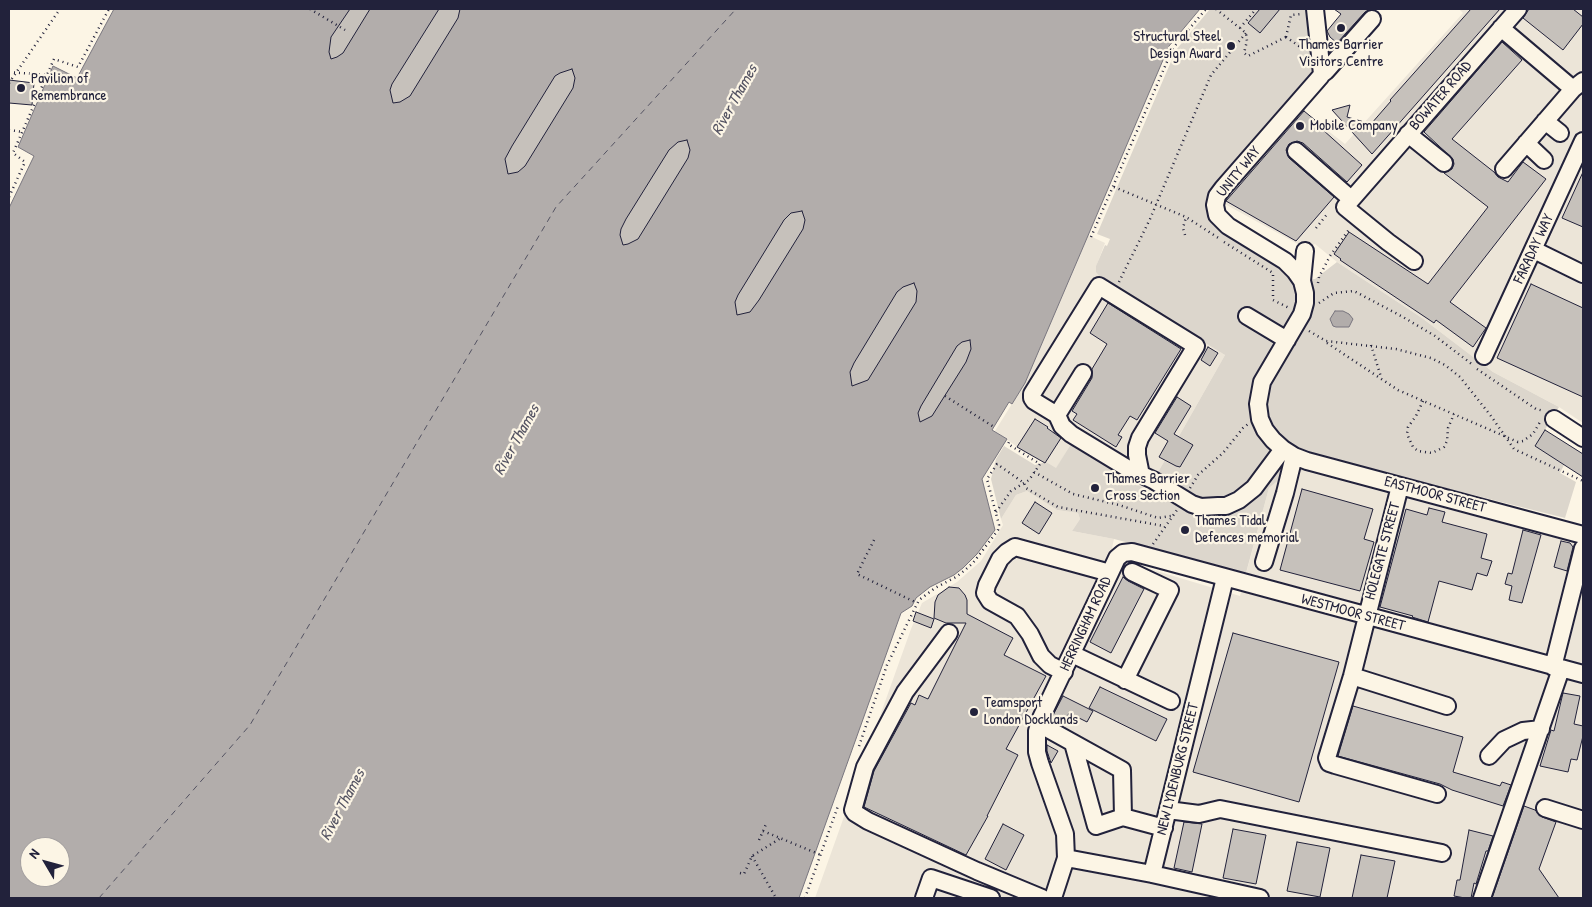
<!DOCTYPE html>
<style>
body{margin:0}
#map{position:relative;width:1592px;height:907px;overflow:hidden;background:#fcf5e5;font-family:"Patrick Hand",sans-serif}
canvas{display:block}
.frame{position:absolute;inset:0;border:10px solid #22223b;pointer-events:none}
.north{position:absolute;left:20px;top:837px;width:50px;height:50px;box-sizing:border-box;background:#fcf5e5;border:1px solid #a5a1a1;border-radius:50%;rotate:307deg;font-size:14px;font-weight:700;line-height:20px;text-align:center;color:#22223b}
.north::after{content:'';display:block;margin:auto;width:18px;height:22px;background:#22223b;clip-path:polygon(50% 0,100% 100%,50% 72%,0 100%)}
</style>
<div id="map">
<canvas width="1592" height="907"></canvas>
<div class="frame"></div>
<div class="north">N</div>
</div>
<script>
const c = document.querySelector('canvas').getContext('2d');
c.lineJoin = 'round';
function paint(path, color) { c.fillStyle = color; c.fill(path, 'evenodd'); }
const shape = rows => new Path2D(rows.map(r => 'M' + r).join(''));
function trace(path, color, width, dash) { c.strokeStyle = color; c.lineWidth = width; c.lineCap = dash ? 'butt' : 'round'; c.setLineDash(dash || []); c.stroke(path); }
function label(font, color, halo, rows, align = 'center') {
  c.font = font + ' "Patrick Hand",sans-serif'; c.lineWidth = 4.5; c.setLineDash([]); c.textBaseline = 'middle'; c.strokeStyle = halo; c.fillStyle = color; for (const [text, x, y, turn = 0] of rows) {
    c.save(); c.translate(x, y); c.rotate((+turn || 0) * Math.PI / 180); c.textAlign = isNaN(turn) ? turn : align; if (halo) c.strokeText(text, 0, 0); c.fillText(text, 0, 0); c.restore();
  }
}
paint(shape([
 [1459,9,1583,9,1583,423,1559,407,1493,372,1422,318,1337,262,1315,244,1305,248,1223,203,1239,177,1278,132,1296,147,1318,123,1345,144,1463,13],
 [1088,235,1105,243,1096,267,1225,355,1179,436,1191,446,1178,466,1165,460,1150,486,1152,488,1152,492,1147,496,1141,492,1142,488,1071,444,1056,469,1031,455,1030,456,995,431,1025,383],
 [1304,471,1583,545,1583,898,815,898,911,629,922,603,957,582,981,561,1003,525,1001,519,1016,495,1027,491,1057,510,1078,513,1080,519,1072,531,1114,539,1110,557,1240,596,1269,488,1285,475]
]), '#ece5d8');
paint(shape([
 [1210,9,1309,9,1316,72,1208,207,1221,231,1284,267,1294,281,1315,279,1337,262,1422,318,1493,372,1559,407,1535,446,1564,465,1560,473,1576,482,1565,518,1310,454,1304,471,1285,475,1269,488,1246,573,1114,539,1072,531,1080,519,1078,513,1057,510,1027,491,1016,495,1001,519,991,479,996,459,1004,446,1035,465,1046,462,1056,468,1071,444,1143,488,1141,492,1147,496,1152,492,1152,489,1150,486,1165,460,1179,466,1191,446,1179,436,1225,355,1102,279,1096,272,1096,266,1105,245,1107,246,1110,239,1097,234,1176,50]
]), '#dcd6cc');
const water = shape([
 [114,9,1200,9,1169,46,1025,383,1012,404,1009,402,992,430,1007,439,982,479,995,530,977,554,963,568,954,575,930,587,916,598,912,606,901,613,799,898,9,898,9,208,34,156,18,147,53,66,77,78,114,9],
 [30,847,60,847,60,877,30,877,30,847],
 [1335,311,1343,311,1349,314,1353,319,1349,327,1336,327,1333,326,1330,319,1335,311]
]);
paint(water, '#b2adab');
trace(water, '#78757e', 1);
trace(shape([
 [99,898,250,725,556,207,736,9]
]), '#545362', 1, [6, 5]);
const building = shape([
 [350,9,370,9,343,53,337,57,331,59,329,52,331,37,350,9],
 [439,9,460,9,458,18,410,96,400,102,393,103,390,90,392,84,439,9],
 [1260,9,1280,9,1260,33,1248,23,1260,9],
 [1334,9,1370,9,1365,12,1337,43,1330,37,1327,31,1341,14,1334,9],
 [1471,9,1500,9,1372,154,1332,110,1350,105,1347,117,1371,124,1391,101,1390,100,1471,9],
 [1529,9,1573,9,1583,17,1583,24,1563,50,1523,18,1529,9],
 [1502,42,1522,60,1452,139,1494,172,1498,177,1508,182,1523,162,1546,179,1450,302,1486,328,1473,347,1436,320,1434,323,1340,260,1341,259,1334,254,1349,232,1428,284,1488,207,1444,173,1452,169,1454,164,1453,159,1424,132,1502,42],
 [572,69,575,78,573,88,525,166,518,172,508,174,505,159,512,146,555,76,560,73,572,69],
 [9,80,34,83,32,105,9,103,9,80],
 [1304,111,1315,120,1313,121,1362,165,1347,182,1303,143,1297,141,1289,144,1286,150,1289,158,1334,197,1296,241,1226,201,1304,111],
 [687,140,690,150,688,158,638,239,628,244,623,245,620,235,621,229,626,219,669,150,678,142,687,140],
 [1583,172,1583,227,1562,218,1583,172],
 [802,211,805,220,803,229,759,300,750,312,737,315,735,302,738,295,784,220,791,213,802,211],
 [914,283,917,291,916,302,868,380,852,386,850,372,854,363,897,292,903,287,914,283],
 [1531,284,1583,308,1583,397,1497,358,1531,284],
 [1108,303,1181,349,1137,420,1130,416,1118,435,1122,437,1116,447,1073,420,1077,414,1072,411,1092,378,1092,369,1107,344,1090,333,1108,303],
 [970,340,971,349,966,362,932,416,920,422,918,413,921,406,957,346,962,342,970,340],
 [1208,347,1218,353,1210,366,1201,360,1208,347],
 [1177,397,1191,406,1174,434,1193,445,1180,467,1176,466,1159,457,1168,441,1155,433,1177,397],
 [1035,419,1048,427,1047,428,1061,438,1045,463,1017,447,1035,419],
 [1545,430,1583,454,1583,477,1535,446,1545,430],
 [1302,489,1373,509,1364,539,1374,542,1360,591,1280,570,1302,489],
 [1035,502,1052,513,1039,534,1022,523,1035,502],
 [1429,508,1445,512,1442,522,1487,534,1481,558,1492,561,1487,576,1477,573,1472,590,1439,581,1428,622,1412,617,1413,616,1380,607,1406,509,1427,515,1429,508],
 [1523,530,1541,535,1522,603,1509,600,1512,586,1505,584,1508,573,1512,574,1523,530],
 [1561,541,1570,543,1573,547,1567,571,1554,567,1561,541],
 [1123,577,1128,581,1144,589,1111,653,1090,642,1123,577],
 [949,587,959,588,965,595,967,600,967,614,1013,638,1004,655,1046,676,1006,749,1018,755,987,816,988,816,966,855,864,807,874,771,911,703,915,705,919,695,928,699,966,623,946,623,934,618,935,602,938,595,949,587],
 [916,612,934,619,931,628,913,621,916,612],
 [1233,633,1339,662,1299,802,1193,772,1233,633],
 [1100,687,1167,719,1156,741,1089,708,1100,687],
 [1563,693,1580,696,1574,724,1583,726,1583,736,1577,760,1571,759,1568,772,1540,766,1551,730,1554,731,1563,693],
 [1063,696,1093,711,1087,722,1069,713,1063,726,1051,719,1063,696],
 [1353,706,1463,737,1453,772,1500,786,1502,782,1511,785,1503,806,1452,790,1440,784,1338,756,1353,706],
 [1047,745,1058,751,1051,763,1047,751,1047,745],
 [1524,806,1535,810,1542,817,1556,822,1539,869,1559,898,1492,898,1524,806],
 [1184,822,1202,824,1192,872,1174,868,1184,822],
 [1003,824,1024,835,1006,870,985,859,1003,824],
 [1233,829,1266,835,1256,884,1223,878,1233,829],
 [1469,830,1493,836,1488,851,1486,851,1476,884,1474,883,1471,898,1465,898,1454,896,1457,880,1460,880,1469,830],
 [1297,842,1330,848,1320,897,1287,891,1297,842],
 [1361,855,1395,861,1387,898,1352,898,1361,855]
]);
paint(building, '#c6c1bb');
trace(building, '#22223b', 1);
const minor = shape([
 [1315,9,1322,74,1320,77,1223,188,1217,196,1215,205,1217,215,1228,226,1285,261,1295,271,1302,281,1305,293,1305,303,1302,314,1262,382,1258,404,1260,419,1265,430,1273,440,1283,449,1294,456,1307,461,1583,535],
 [1501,28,1573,89],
 [1322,74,1326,71,1372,19],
 [1545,121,1560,133],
 [1408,134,1444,163],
 [1526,143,1544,160],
 [1296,151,1351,199],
 [1504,169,1573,89,1583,81],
 [1534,250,1583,274],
 [1414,261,1388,242,1345,207,1518,9],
 [1302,281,1305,251],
 [1247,316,1287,340],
 [1484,356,1583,141],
 [1083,373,1057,415,1062,426,1071,434,1127,468,1153,480,1192,504,1201,507,1218,506,1226,506,1239,500,1254,488,1283,449],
 [1057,415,1034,401,1032,398,1032,394,1099,286,1196,346,1140,438,1137,447,1137,455,1141,475],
 [1554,419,1583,438],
 [1400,486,1352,676,1327,758,1329,763,1335,765,1437,794],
 [1264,562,1285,493,1294,456],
 [949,633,905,692,865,767,853,810,855,813,868,821,977,871,1042,898],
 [1072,654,1171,701],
 [1553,667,1583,548],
 [1064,672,1050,665,1041,656,1030,634,1017,616,990,601,985,593,987,585,1000,559,1007,552,1015,547,1110,573],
 [1352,676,1447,706],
 [1125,680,1170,590,1132,572],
 [1039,724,1122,770,1123,817,1164,828],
 [1073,743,1096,826,1123,817],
 [1489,756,1504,740,1523,731,1541,729],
 [1545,808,1583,820],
 [1168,810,1199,814,1220,809,1442,853],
 [1066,858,1152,874,1260,898],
 [1152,874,1225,578],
 [924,898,931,878,991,898],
 [1053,898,1066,858,1065,834,1040,763,1037,752,1037,731,1041,718,1110,573,1117,558,1123,553,1132,552,1583,674],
 [1482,898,1561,669]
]);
trace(minor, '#22223b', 20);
trace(shape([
 [310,9,345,30],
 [1216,9,1246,33,1247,41,1244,53,1248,56,1286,37],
 [1240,28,1256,9],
 [1286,37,1291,15,1301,14],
 [1286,37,1299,46,1306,45],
 [9,72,46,75],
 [9,83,60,9],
 [9,130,23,132],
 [1114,187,1186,217,1220,239],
 [9,197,25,162,13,153,54,59,78,67,109,9],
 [1316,228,1328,213],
 [1185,235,1183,228,1186,217],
 [1091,237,1173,48,1206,9],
 [1224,242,1273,273,1273,300,1289,308],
 [1119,282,1150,219,1211,75,1246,33],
 [1318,283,1319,277,1330,256,1350,228],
 [1319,303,1334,293,1354,291,1403,317,1435,336,1473,365],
 [1309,331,1326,341,1396,349,1431,358,1445,365,1460,377,1491,416,1514,449,1583,481],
 [1327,343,1398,390,1518,442,1523,441,1533,434,1540,422],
 [1371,345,1381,377],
 [1477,369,1536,409,1544,411],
 [945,396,994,427],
 [1423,401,1416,416,1408,427,1407,434,1413,447,1418,451,1432,453,1444,447,1447,441,1448,428,1454,414],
 [1034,472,1073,494,1119,505,1158,518,1171,516],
 [1190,488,1198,475,1223,453,1243,428,1248,424],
 [996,512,1011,491,1029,480,1040,464,1008,444,1010,440],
 [874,540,857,574,917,603],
 [1153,544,1177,510],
 [859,746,887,665,919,600,935,588,956,577,965,570,973,563,998,530,999,525,987,479,997,464,1024,483,1026,488,1058,507,1164,526],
 [763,831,821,855],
 [759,840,767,822],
 [752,856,776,898],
 [740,873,744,874,752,856,781,838],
 [805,898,838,806]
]), '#22223b', 2.5, [1, 4]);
trace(minor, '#fcf5e5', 16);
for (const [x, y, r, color] of [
 [1341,28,5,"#22223b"],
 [1231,46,5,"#22223b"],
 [21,88,5,"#22223b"],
 [1300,126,5,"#22223b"],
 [1095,488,5,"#22223b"],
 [1185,530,5,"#22223b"],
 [974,712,5,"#22223b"]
]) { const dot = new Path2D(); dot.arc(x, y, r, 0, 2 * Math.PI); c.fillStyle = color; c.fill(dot); trace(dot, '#fcf5e5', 2); }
label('15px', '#22223b', '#fcf5e5', [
 ["Structural Steel",1221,37,"right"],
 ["Design Award",1221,54,"right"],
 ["Thames Barrier",1341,45,"center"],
 ["Visitors Centre",1341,62,"center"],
 ["Pavilion of",31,79],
 ["Remembrance",31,96],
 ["Mobile Company",1310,126],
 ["Thames Barrier",1105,479],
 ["Cross Section",1105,496],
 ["Thames Tidal",1195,521],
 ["Defences memorial",1195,538],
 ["Teamsport",984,703],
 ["London Docklands",984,720]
], 'left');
label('15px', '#22223b', '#fcf5e5', [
 ["BOWATER ROAD",1441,96,-49],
 ["UNITY WAY",1239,172,-51],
 ["FARADAY WAY",1534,249,-65],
 ["EASTMOOR STREET",1435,495,15],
 ["HOLEGATE STREET",1383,551,-75],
 ["WESTMOOR STREET",1353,613,15],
 ["HERRINGHAM ROAD",1086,624,-65],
 ["NEW LYDENBURG STREET",1178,769,-76]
]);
label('italic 16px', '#545362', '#fcf5e5', [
 ["River Thames",735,100,-61],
 ["River Thames",517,440,-61],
 ["River Thames",343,805,-62]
]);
</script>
